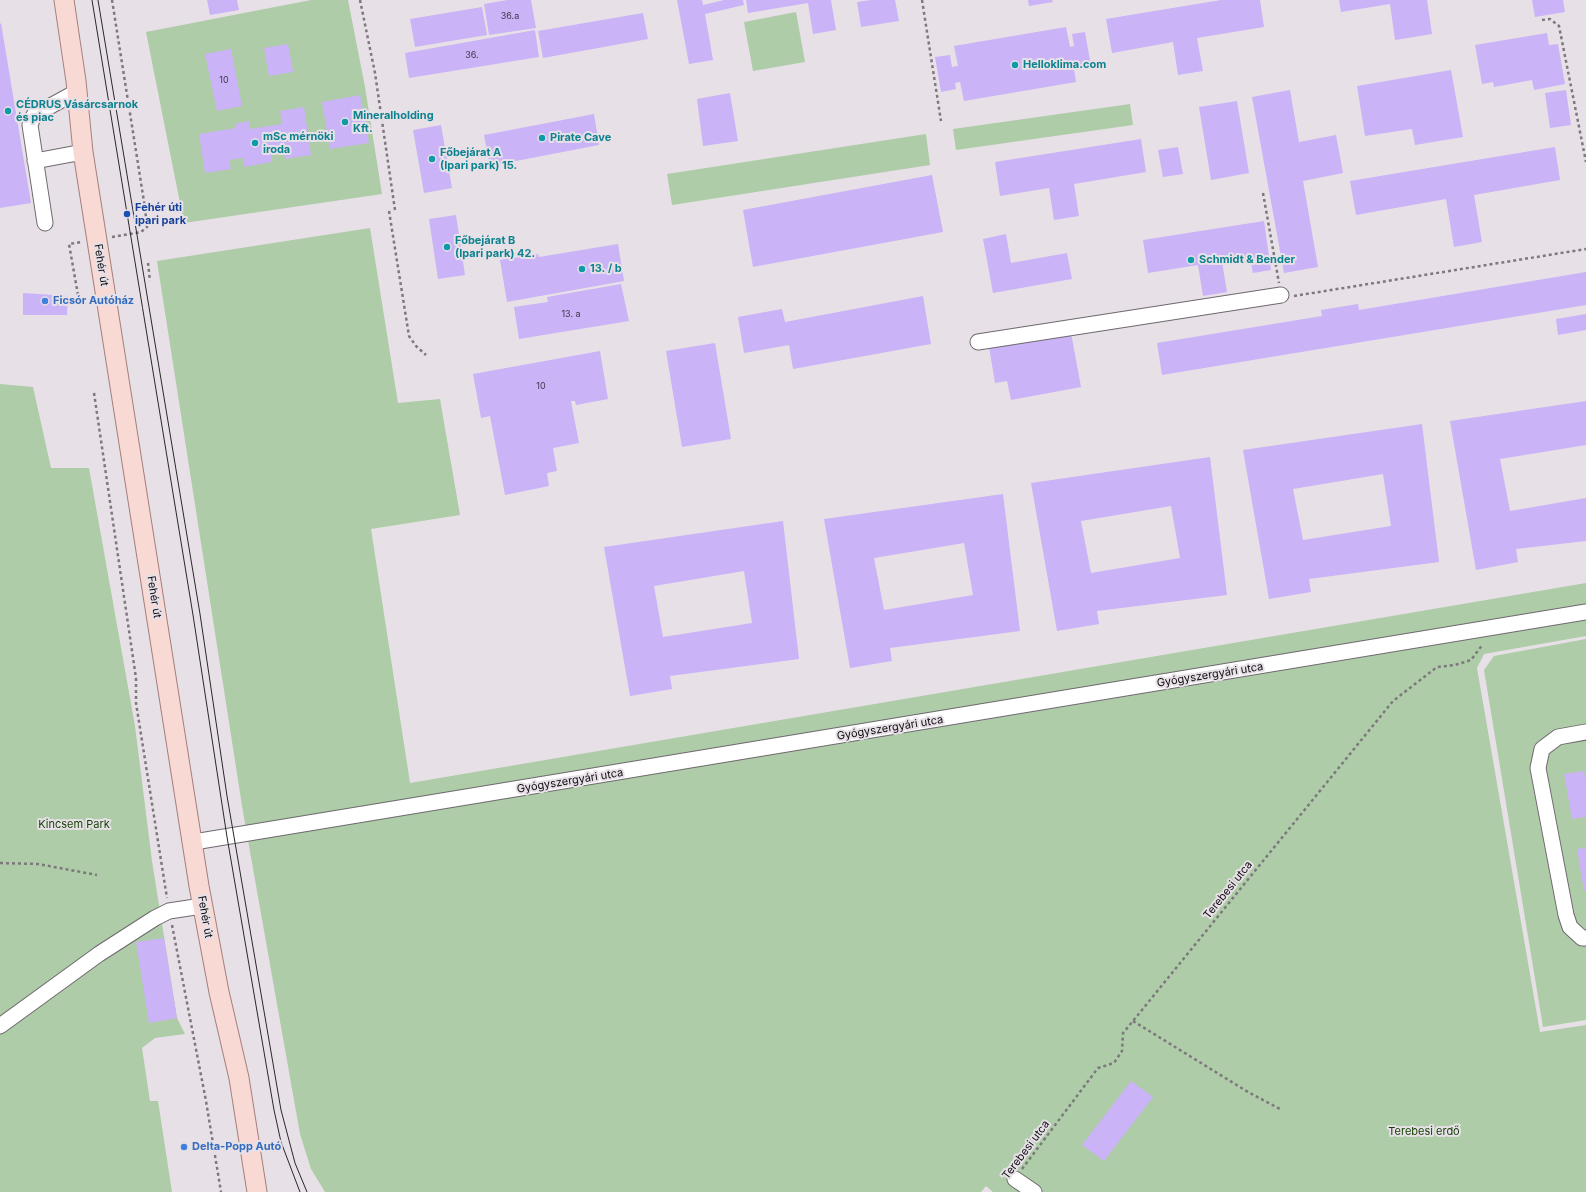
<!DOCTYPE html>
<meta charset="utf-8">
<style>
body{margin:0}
canvas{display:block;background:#e7e0e7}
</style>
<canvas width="1586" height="1192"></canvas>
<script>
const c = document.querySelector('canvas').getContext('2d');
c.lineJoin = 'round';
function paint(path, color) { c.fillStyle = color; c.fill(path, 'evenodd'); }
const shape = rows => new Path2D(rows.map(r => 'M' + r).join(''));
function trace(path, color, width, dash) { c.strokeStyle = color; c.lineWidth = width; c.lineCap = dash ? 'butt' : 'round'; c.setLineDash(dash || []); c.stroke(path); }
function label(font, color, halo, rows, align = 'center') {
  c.font = font + ' Inter,sans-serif'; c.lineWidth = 4; c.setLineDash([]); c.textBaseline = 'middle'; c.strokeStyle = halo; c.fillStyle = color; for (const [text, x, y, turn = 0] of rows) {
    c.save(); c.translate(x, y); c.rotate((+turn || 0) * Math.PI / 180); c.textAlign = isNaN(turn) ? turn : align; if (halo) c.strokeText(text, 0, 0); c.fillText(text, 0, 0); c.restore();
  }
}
paint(shape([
 [311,0,348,0,365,87,382,194,184,223,146,32],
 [796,12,805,62,753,71,744,22],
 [1130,104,1133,125,956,150,953,129],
 [926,134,930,165,672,205,667,174],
 [370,228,398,403,440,399,460,515,371,529,410,783,1586,583,1586,636,1484,654,1477,668,1540,1032,1586,1025,1586,1192,993,1192,986,1186,981,1192,325,1192,311,1169,300,1134,243,812,157,261],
 [0,384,33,387,51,468,89,468,135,726,152,861,177,1018,185,1034,155,1038,142,1048,150,1101,158,1101,172,1192,0,1192],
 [1586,639,1586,1020,1543,1027,1484,670,1494,656]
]), '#aecca7');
paint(shape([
 [207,0,237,0,239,10,210,15],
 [507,0,531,0,536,28,489,35,484,4],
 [677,0,702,0,703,5,724,0,743,0,744,5,705,14,713,60,689,64],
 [746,0,831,0,836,30,813,34,808,3,748,13],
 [871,0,895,0,899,21,861,27,857,2],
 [1028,0,1052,0,1053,2,1029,6],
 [1221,0,1260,0,1264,27,1197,38,1203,71,1178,75,1173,42,1112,53,1106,19],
 [1339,0,1427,0,1432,34,1395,40,1390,4,1341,12],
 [1532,0,1563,0,1565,12,1535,17],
 [482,7,487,35,415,47,410,19],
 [643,13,648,39,543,58,538,31],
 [1,23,31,203,0,208,0,24],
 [1066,27,1070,47,1074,46,1072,34,1085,32,1091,66,1078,69,1077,62,1073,63,1076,82,964,101,960,82,955,83,956,89,941,92,935,57,950,55,952,67,958,66,954,46],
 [535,30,539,57,409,78,405,53],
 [1547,33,1549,45,1558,44,1565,84,1534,90,1532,80,1494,87,1493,82,1482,84,1475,45],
 [288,44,293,72,269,76,264,48],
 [231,49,242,106,217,111,205,54],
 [1451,70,1463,137,1415,145,1412,129,1365,136,1357,86],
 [1290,90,1299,142,1336,135,1343,173,1303,181,1318,267,1284,273,1252,97],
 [1566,90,1571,125,1550,128,1545,93],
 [730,93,738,141,703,146,697,99],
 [360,95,369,143,330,149,322,102],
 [1237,101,1249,173,1211,180,1199,107],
 [304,107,311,155,285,159,284,152,271,154,272,162,244,167,243,158,229,160,231,169,205,173,199,134,236,128,235,124,249,121,250,129,282,124,280,111],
 [594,114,599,145,490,166,484,135],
 [441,125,452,188,424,193,413,130],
 [1141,139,1146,172,1074,184,1079,216,1054,220,1049,188,1000,196,995,162],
 [1178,147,1183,174,1163,177,1158,150],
 [1555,147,1560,180,1474,195,1482,242,1454,247,1446,199,1356,215,1350,181],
 [932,175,943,232,753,267,743,210],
 [456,215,465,275,438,279,429,219],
 [1264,221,1271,270,1253,273,1250,258,1222,262,1227,292,1203,296,1198,265,1148,273,1143,240],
 [1006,234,1011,263,1067,253,1072,279,993,293,983,239],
 [618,244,624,281,507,302,500,260,538,254,539,257],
 [1586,272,1586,305,1162,375,1157,343,1322,316,1321,310,1358,304,1359,310],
 [621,284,629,321,519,339,514,307,548,302,547,297],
 [23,293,68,296,67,315,23,315],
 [923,296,931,344,793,369,789,345,744,353,738,317,782,309,785,322],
 [1586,314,1586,330,1558,335,1556,319],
 [1071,333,1081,387,1011,400,1007,381,995,383,989,347],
 [715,343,731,439,682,447,666,351],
 [600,351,608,399,576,405,575,401,571,401,579,443,553,448,557,471,547,473,549,486,505,495,490,416,481,418,473,374],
 [1586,401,1586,445,1500,459,1510,511,1586,498,1586,541,1516,549,1518,562,1476,570,1450,421],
 [1422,424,1439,562,1309,579,1311,592,1269,599,1243,450],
 [1383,474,1391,526,1303,540,1293,489],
 [1210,457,1227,595,1097,611,1099,624,1057,631,1031,483],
 [1171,506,1180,558,1091,573,1081,521],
 [1003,494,1020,631,890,648,892,661,850,668,824,519],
 [964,543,973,595,884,610,874,558],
 [783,521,799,659,670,676,672,689,630,696,604,547],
 [744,571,752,623,663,637,654,586],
 [1584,771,1586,783,1586,817,1572,819,1564,774],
 [1586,848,1586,890,1584,891,1577,849],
 [164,938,177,1018,149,1023,136,942],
 [1131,1081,1153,1097,1104,1161,1082,1145]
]), '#cab3f7');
const minor = shape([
 [35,161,83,152],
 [45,223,30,125,34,115,78,91],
 [978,342,1281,295],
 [1586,732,1558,737,1542,749,1538,768,1566,915,1570,927,1582,938,1586,938],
 [194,842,1586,612],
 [0,1026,99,954,155,918,169,911,202,906],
 [1015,1179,1034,1192]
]);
const major = shape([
 [64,0,76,81,83,152,199,886,219,992,239,1078,257,1192]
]);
trace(minor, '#6f696f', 17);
trace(major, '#a4807d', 21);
trace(shape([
 [360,0,375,73,395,210],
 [922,0,941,121],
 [1542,20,1550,19,1559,26,1586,162],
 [1263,193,1279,283],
 [389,211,409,336,416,346,426,355],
 [112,237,141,232,147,227,145,208,112,0],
 [148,263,150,281],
 [78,295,69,244,81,242],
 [1294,296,1586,249],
 [94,393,136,678,136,703,167,898],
 [0,863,38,864,97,875],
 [172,925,206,1101,221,1192],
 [1133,1021,1248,1092,1280,1109],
 [1022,1169,1098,1068,1114,1063,1122,1051,1123,1033,1133,1021,1393,701,1437,667,1455,665,1471,660,1483,644]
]), '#7d787d', 2.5, [3, 3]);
trace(minor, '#fff', 15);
trace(major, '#f9d9d4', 19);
trace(shape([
 [92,0,193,615,227,837,274,1110,281,1142,300,1192],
 [98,0,200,614,227,796,281,1110,295,1163,307,1192]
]), '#2a272a', 1);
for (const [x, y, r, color] of [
 [1015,65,4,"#0f9aa8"],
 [8,111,4,"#0f9aa8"],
 [345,122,4,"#0f9aa8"],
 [542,138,4,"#0f9aa8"],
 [255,143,4,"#0f9aa8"],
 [432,159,4,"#0f9aa8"],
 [127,214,4,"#1a4fb4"],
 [447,247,4,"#0f9aa8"],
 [1191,260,4,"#0f9aa8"],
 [582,269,4,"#0f9aa8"],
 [45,301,4,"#3f7fe0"],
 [184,1147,4,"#3f7fe0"]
]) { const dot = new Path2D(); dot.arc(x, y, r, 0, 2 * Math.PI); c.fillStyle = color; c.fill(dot); trace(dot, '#e7e0e7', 1.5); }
label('9px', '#3e3649', null, [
 ["36.a",510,16],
 ["36.",472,55],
 ["10",224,80],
 ["13. a",571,314],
 ["10",541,386]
]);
label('bold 11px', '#0d838f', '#e7e0e7', [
 ["Helloklima.com",1023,65],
 ["CÉDRUS Vásárcsarnok",16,105],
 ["és piac",16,118],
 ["Mineralholding",353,116],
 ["Kft.",353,129],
 ["mSc mérnöki",263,137],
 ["iroda",263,150],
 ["Pirate Cave",550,138],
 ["Főbejárat A",440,153],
 ["(Ipari park) 15.",440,166],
 ["Főbejárat B",455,241],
 ["(Ipari park) 42.",455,254],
 ["Schmidt & Bender",1199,260],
 ["13. / b",590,269]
], 'left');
label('bold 11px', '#164399', '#e7e0e7', [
 ["Fehér úti",135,208],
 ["ipari park",135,221]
], 'left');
label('11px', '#0f0c0f', '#e7e0e7', [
 ["Fehér út",101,265,81],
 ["Fehér út",154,597,81],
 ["Gyógyszergyári utca",1210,675,-9],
 ["Gyógyszergyári utca",890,728,-9],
 ["Gyógyszergyári utca",570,781,-9],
 ["Terebesi utca",1228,890,-51],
 ["Fehér út",205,917,80],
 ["Terebesi utca",1026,1150,-53]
]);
label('bold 11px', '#366cbe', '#e7e0e7', [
 ["Ficsór Autóház",53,301],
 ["Delta-Popp Autó",192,1147]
], 'left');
label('11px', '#103f01', '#e7e0e7', [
 ["Kincsem Park",74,825],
 ["Terebesi erdő",1424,1132]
]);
</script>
